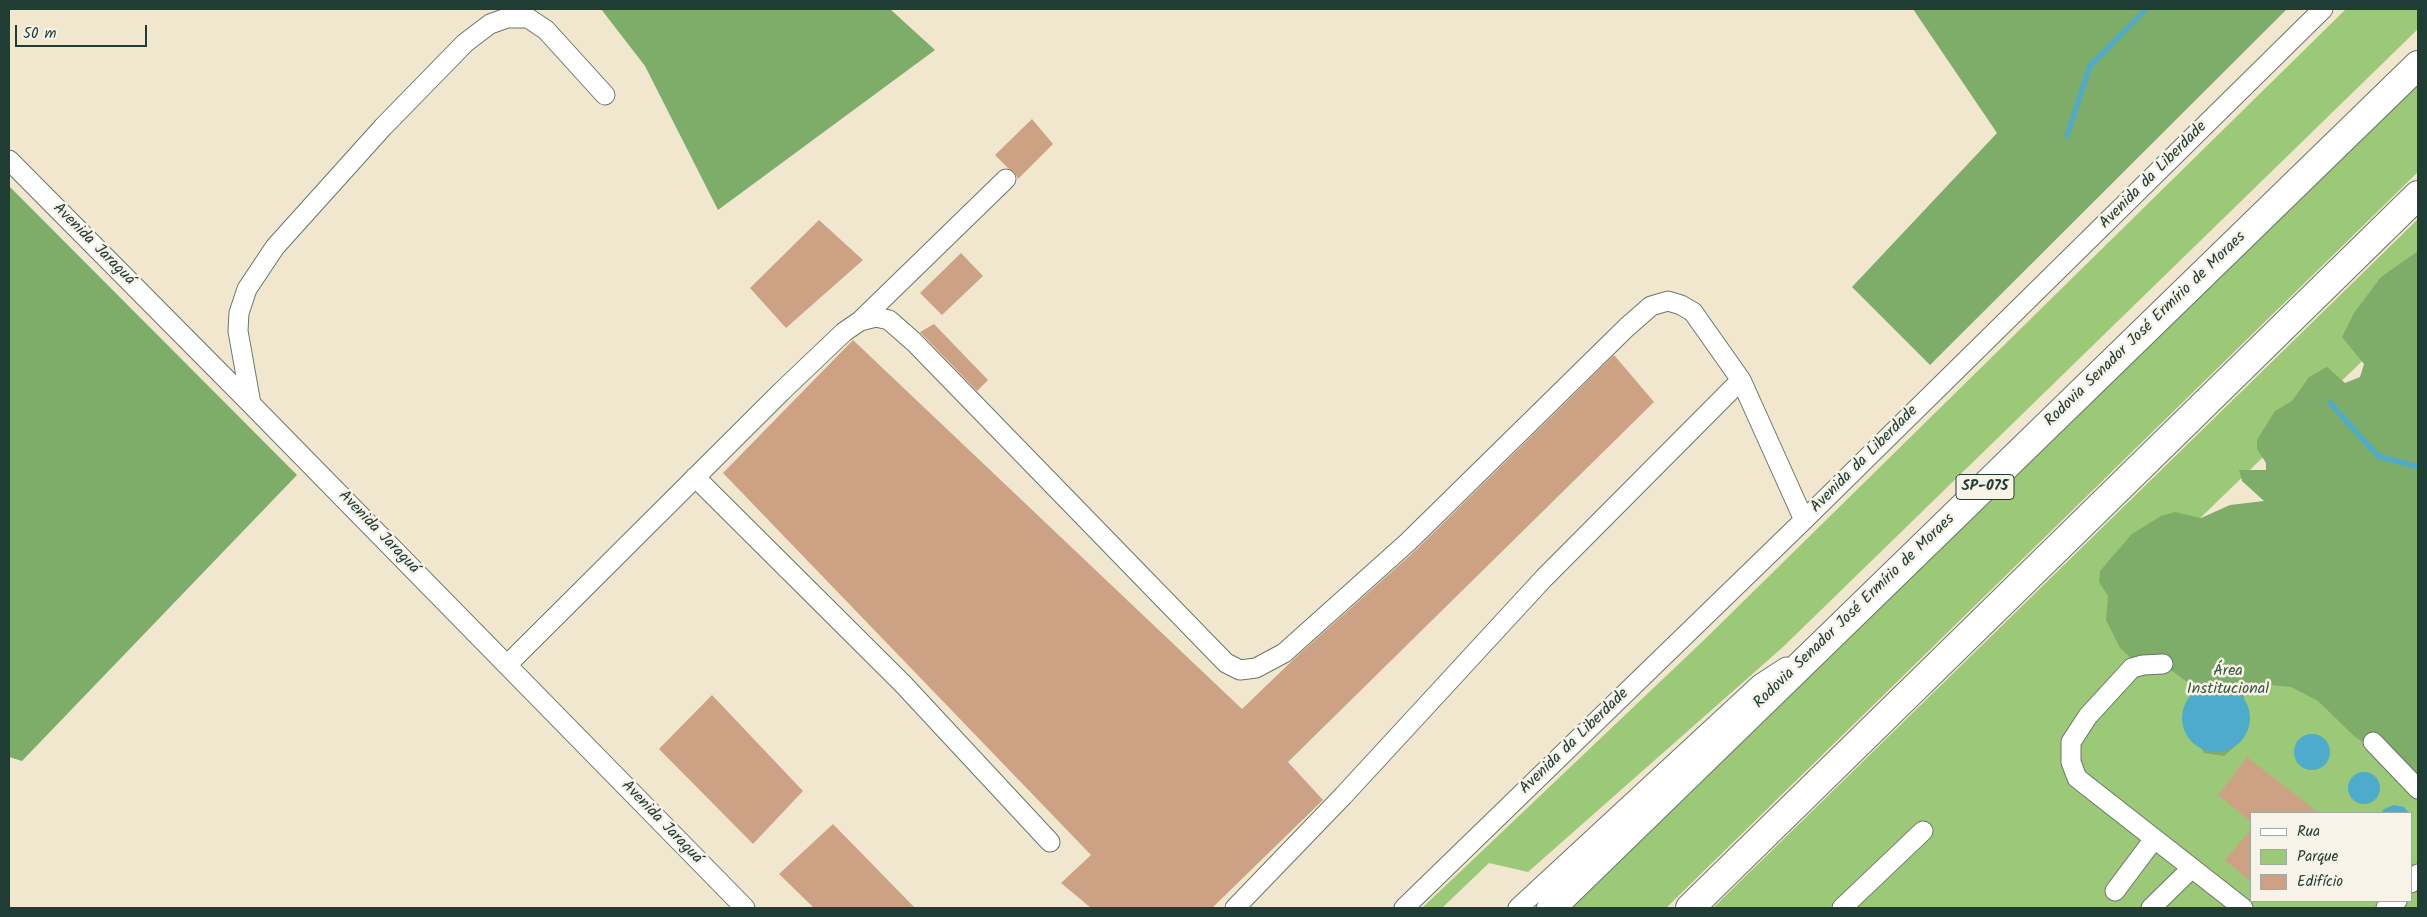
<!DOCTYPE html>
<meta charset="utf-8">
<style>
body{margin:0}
#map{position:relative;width:2427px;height:917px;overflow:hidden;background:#f1e7ce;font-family:Kalam,sans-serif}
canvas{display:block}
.frame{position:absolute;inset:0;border:10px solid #1f3d34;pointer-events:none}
.legend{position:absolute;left:2250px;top:812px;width:162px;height:90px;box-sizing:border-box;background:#f7f3e8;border:1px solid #a1aaa0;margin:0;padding:6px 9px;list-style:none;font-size:15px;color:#1f3d34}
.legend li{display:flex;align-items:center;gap:10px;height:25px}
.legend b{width:25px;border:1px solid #a1aaa0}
.scale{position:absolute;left:15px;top:25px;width:132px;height:22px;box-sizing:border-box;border:2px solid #1f3d34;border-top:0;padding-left:6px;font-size:15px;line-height:18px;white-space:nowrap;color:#1f3d34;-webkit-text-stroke:4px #f7f3e8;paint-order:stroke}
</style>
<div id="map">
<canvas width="2427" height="917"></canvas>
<div class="frame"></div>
<ul class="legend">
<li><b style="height:6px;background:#fff"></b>Rua</li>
<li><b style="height:14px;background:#9cc977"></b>Parque</li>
<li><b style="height:14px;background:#cda284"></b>Edifício</li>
</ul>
<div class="scale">50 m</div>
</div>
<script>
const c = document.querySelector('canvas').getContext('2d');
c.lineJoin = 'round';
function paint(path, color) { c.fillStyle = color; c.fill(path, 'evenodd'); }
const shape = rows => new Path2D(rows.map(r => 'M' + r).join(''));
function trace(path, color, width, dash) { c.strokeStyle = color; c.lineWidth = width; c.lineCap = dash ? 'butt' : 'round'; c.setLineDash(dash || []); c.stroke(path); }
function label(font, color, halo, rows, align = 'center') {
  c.font = font + ' Kalam,sans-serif'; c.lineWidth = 5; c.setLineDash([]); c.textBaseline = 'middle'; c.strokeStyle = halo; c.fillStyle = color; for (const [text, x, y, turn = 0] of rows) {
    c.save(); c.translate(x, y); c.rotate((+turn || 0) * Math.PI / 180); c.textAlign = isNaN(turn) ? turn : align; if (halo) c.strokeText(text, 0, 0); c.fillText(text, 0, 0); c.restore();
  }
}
paint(shape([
 [2346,9,2418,9,2418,29,1783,647,1528,872,1489,863,1442,908,1422,908,1704,640],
 [2418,77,2418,172,1666,908,1566,908],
 [2418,219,2418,307,2192,526,2418,605,2418,908,1713,908],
 [2251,813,2411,813,2411,901,2251,901]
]), '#9cc977');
paint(shape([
 [601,9,890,9,935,50,718,210,645,66],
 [1913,9,2287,9,1930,365,1852,287,1997,133],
 [9,186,297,475,22,761,9,757],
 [2418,251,2418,790,2391,761,2354,736,2318,701,2291,687,2261,684,2248,687,2244,696,2246,727,2240,742,2224,756,2204,753,2193,731,2198,690,2171,670,2130,657,2120,648,2106,620,2108,596,2099,582,2100,571,2132,534,2161,516,2175,512,2201,518,2230,505,2264,501,2242,481,2239,470,2266,470,2266,463,2257,449,2257,440,2275,411,2292,401,2309,377,2327,367,2345,383,2360,377,2364,364,2342,337,2354,313,2381,277]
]), '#7dad68');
paint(shape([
 '2182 718a34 34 0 1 1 68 0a34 34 0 1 1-68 0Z',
 '2294 752a18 18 0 1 1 36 0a18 18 0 1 1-36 0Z',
 '2348 788a16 16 0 1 1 32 0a16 16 0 1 1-32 0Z',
 [2394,805,2404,807,2409,813,2381,813,2384,809]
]), '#4eabcc');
trace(shape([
 [2067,136,2090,66,2146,9],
 [2330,403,2378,456,2418,467]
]), '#4eabcc', 5);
paint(shape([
 [1032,119,1053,144,1018,179,1014,172,1008,168,995,155],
 [819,220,863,260,786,328,750,288],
 [961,253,983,276,942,315,920,293],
 [934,324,988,380,977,391,920,332],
 [853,340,1242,709,1296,657,1416,550,1614,355,1654,402,1288,762,1323,800,1212,908,1091,908,1061,883,1091,855,723,473],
 [712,695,803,791,753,844,659,749],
 [2247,757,2319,813,2251,813,2251,822,2218,795],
 [833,824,915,908,814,908,779,874],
 [2251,829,2251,882,2225,860]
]), '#cda284');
const minor = shape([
 [9,160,251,404,745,908],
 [860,321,1006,179],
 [1741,380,1804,520],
 [251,404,238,331,239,313,247,289,275,247,383,127,465,43,490,24,507,18,528,18,546,30,605,95],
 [695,477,903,684,1050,842],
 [2163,664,2143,665,2132,668,2088,716,2071,742,2071,762,2077,778,2243,908],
 [507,665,782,391,844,332,860,321,876,317,889,320,914,342,1226,663,1240,670,1256,668,1284,653,1408,542,1627,327,1651,306,1668,301,1681,305,1693,312,1741,380,1544,578,1343,796,1235,908],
 [2373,742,2418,789],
 [2411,883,2418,874],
 [2115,891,2154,839],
 [1404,908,1804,520,2323,9],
 [1518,908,1760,684,1786,667],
 [1842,908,1923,831],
 [2151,908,2192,868],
 [2386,908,2397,901]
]);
const highway = shape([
 [1551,908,2418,65],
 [1690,908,2418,195]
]);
trace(minor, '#68786a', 21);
trace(highway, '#68786a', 30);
trace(minor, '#fff', 19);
trace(highway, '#fff', 28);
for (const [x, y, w] of [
 [1985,487,58]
]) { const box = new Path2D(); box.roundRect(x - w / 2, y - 12.5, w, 25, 4); c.fillStyle = '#f7f3e8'; c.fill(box); trace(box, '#1f3d34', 1); }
label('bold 15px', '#1f3d34', null, [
 ["SP-075",1985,487]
]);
label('16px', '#1f3d34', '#f7f3e8', [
 ["Avenida da Liberdade",2154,176,-45],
 ["Avenida Jaraguá",93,245,45],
 ["Rodovia Senador José Ermírio de Moraes",2146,330,-44],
 ["Avenida da Liberdade",1865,460,-45],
 ["Avenida Jaraguá",378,533,46],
 ["Rodovia Senador José Ermírio de Moraes",1855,612,-44],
 ["Avenida da Liberdade",1575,742,-44],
 ["Avenida Jaraguá",661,823,46]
]);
label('16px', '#385941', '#f7f3e8', [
 ["Área",2228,672],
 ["Institucional",2228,690]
]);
</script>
